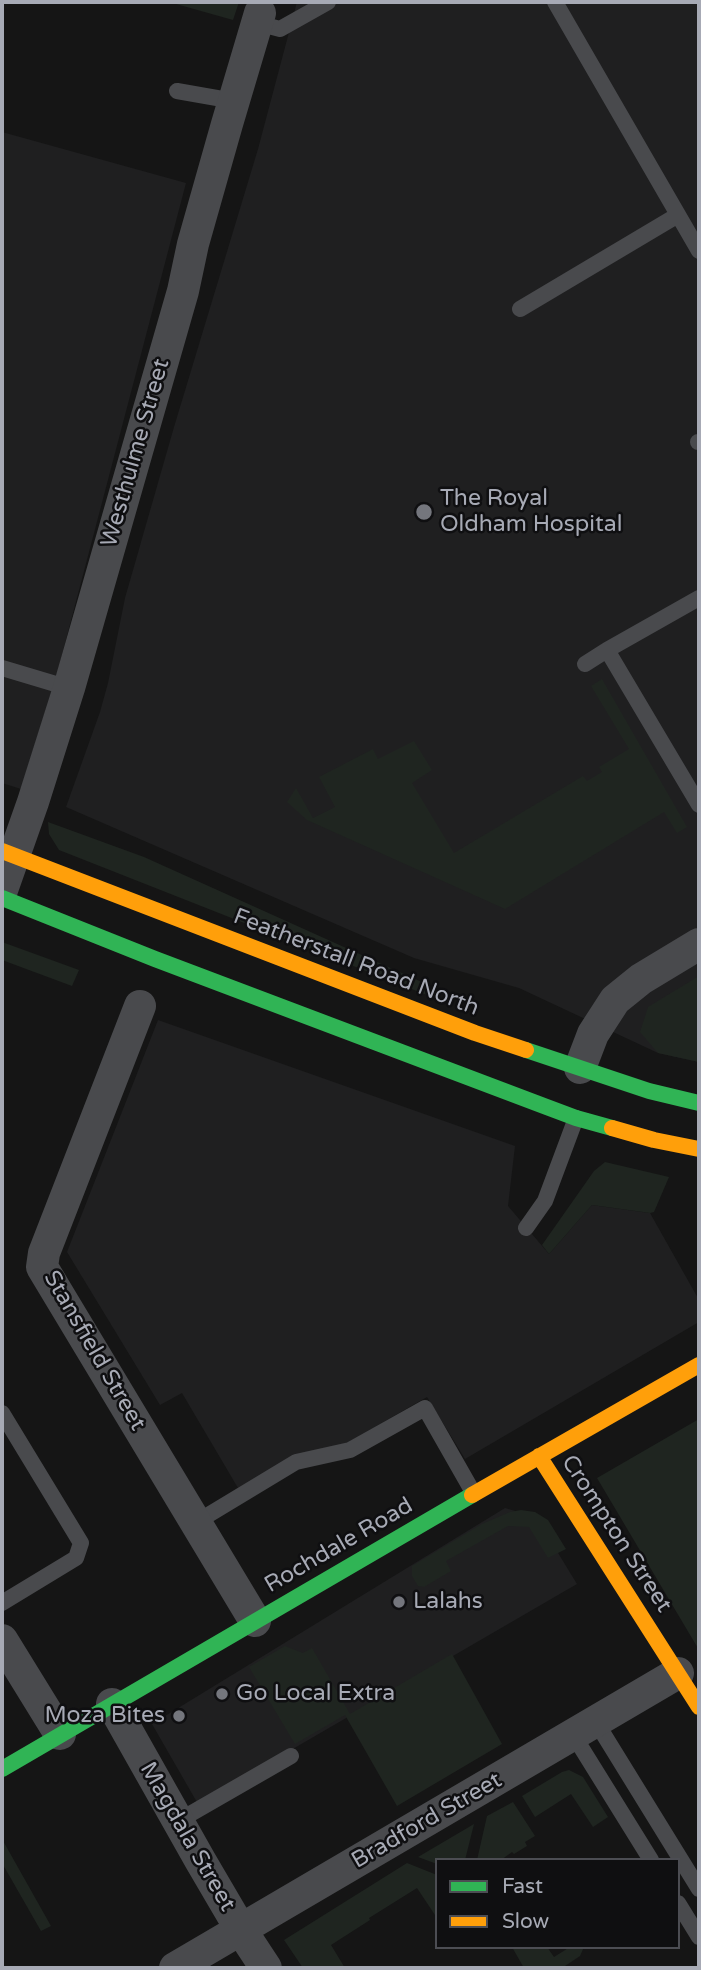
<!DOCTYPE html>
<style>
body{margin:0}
#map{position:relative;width:701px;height:1970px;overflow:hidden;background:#151515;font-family:"Varela Round",sans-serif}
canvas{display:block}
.frame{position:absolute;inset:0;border:4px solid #a7aab5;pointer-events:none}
.legend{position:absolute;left:435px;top:1858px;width:245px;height:91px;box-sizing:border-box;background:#0f0f11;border:2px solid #4c4d53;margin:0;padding:9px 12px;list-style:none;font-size:21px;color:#a7aab5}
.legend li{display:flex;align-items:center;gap:14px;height:35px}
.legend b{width:35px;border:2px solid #4c4d53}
</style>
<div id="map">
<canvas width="701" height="1970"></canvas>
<div class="frame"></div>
<ul class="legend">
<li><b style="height:9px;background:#30b455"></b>Fast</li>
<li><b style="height:9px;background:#ff9f0a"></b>Slow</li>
</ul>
</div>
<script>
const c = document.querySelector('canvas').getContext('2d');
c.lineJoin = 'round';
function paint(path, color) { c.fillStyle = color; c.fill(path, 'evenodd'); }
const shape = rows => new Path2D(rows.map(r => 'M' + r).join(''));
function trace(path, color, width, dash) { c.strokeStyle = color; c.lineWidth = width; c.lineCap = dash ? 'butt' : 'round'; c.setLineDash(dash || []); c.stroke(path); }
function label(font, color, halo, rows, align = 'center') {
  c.font = font + ' "Varela Round",sans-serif'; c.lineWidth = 5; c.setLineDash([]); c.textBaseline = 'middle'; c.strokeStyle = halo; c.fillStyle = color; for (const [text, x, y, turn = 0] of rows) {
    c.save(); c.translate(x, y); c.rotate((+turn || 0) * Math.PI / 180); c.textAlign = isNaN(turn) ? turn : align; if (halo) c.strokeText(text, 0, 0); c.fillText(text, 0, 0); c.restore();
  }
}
paint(shape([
 [297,2,699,2,699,1062,658,1053,519,988,414,958,66,807,100,712,108,683,125,598,174,427,258,149],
 [2,132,186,183,58,670,21,789,2,783],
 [158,1020,515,1146,508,1206,549,1254,592,1205,650,1213,699,1300,699,1322,465,1459,427,1397,347,1443,238,1488,182,1393,160,1405,67,1252],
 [505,1508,536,1517,577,1584,198,1804,152,1724]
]), '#1f1f20');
paint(shape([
 [169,2,239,2,233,20],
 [602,679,687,827,677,833,664,812,505,909,307,820,287,802,296,788,313,818,335,807,319,777,373,749,378,759,414,741,432,770,412,783,454,853,583,776,587,781,602,772,599,767,629,749,591,686],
 [48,822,144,857,435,988,432,997,59,850,49,834],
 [2,942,79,970,72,986,2,960],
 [699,976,699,1062,658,1053,640,1032,648,1007],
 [605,1162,669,1177,654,1212,650,1213,592,1205,549,1254,542,1245,594,1171],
 [699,1419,699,1650,597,1478],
 [521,1510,535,1512,548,1520,566,1549,548,1558,529,1527,508,1526,446,1561,451,1571,424,1587,418,1586,412,1576,412,1566,482,1524,510,1512],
 [285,1646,303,1653,312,1648,350,1714,452,1654,502,1744,397,1806,345,1715,295,1744,249,1667],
 [569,1770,583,1777,608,1817,593,1827,571,1794,535,1817,522,1796,562,1772],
 [513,1802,535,1836,525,1842,527,1846,514,1854,512,1852,501,1860,477,1860,487,1816],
 [474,1824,465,1860,437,1860,437,1864,418,1857],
 [2,1839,51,1926,41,1931,2,1863],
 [407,1863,437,1875,437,1918,417,1888,369,1918,370,1920,331,1945,345,1968,303,1968,284,1940],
 [512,1947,547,1947,554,1957,570,1947,584,1947,580,1956,562,1968,524,1968]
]), '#1f2520');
trace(shape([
 [555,2,699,251],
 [257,23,280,29,328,2],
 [177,91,234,101],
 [520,309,678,215],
 [698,442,699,442],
 [699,598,607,650,699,805],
 [585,664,607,650],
 [2,668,69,688],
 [526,1228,545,1201,576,1118],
 [2,1413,81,1543,76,1558,2,1603],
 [195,1523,296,1462,350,1450,425,1408,474,1494],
 [596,1722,699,1889],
 [574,1736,651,1860],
 [178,1821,291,1756],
 [678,1903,699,1937]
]), '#494a4d', 16);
trace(shape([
 [2,890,33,802,69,688,183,291,193,244,227,124,260,13],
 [140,1006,44,1253,42,1267,255,1621],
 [580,1068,593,1034,615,1000,641,979,699,944],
 [2,1640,60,1734],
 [112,1704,200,1860,241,1930,266,1968],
 [175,1968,678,1673]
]), '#494a4d', 32);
trace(shape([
 [2,898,155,959,544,1106,576,1118,612,1128],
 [526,1050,649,1091,699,1103],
 [2,1769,472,1495]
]), '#30b455', 16);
trace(shape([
 [2,851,475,1033,526,1050],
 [612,1128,654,1140,699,1149],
 [539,1456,699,1707],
 [472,1495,699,1365]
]), '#ff9f0a', 16);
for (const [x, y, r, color] of [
 [424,512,9,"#74767d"],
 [399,1602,7,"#74767d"],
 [222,1694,7,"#74767d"],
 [179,1716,7,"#74767d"]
]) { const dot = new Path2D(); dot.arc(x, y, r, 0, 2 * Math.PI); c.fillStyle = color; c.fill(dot); trace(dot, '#0f0f11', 2.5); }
label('23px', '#a7aab5', '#0f0f11', [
 ["Westhulme Street",136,453,-74],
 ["Featherstall Road North",356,963,21],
 ["Stansfield Street",94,1351,60],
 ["Crompton Street",616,1534,57],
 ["Rochdale Road",339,1546,-30],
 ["Bradford Street",427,1821,-30],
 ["Magdala Street",187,1837,60]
]);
label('23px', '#a7aab5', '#0f0f11', [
 ["The Royal",440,499],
 ["Oldham Hospital",440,525],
 ["Lalahs",413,1602],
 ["Go Local Extra",236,1694],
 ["Moza Bites",165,1716,"right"]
], 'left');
</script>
